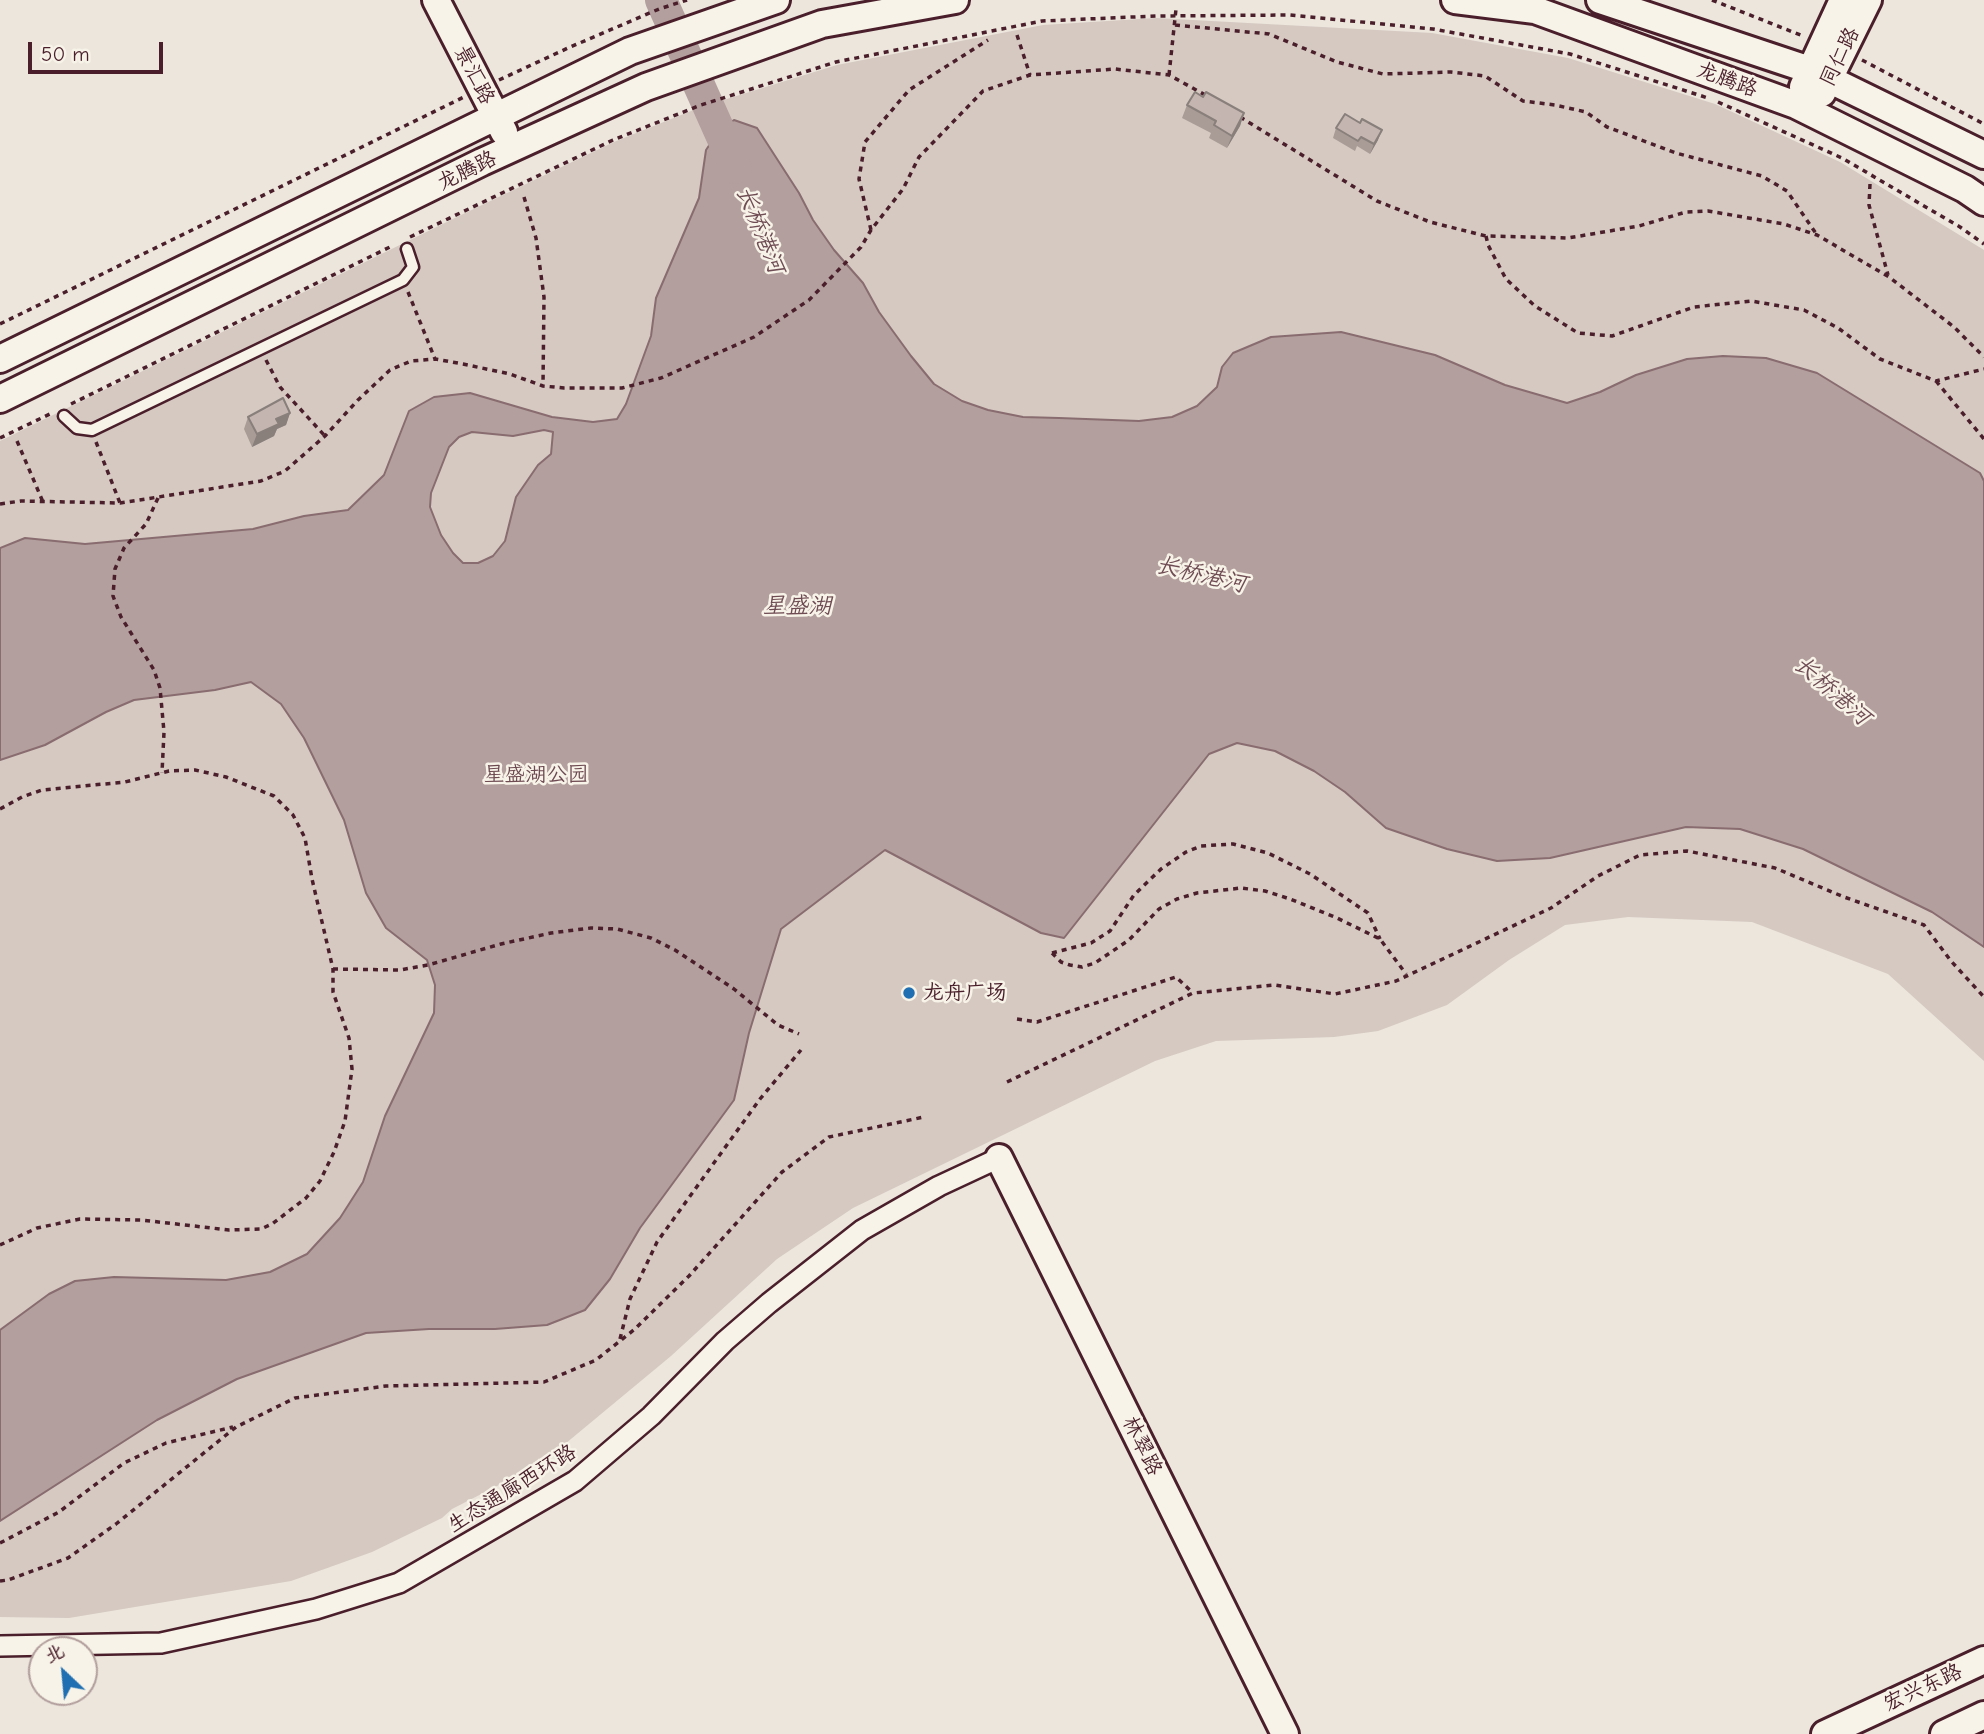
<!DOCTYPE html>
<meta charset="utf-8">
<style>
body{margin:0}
#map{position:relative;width:1984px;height:1734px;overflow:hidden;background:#ece6dd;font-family:"Comic Neue","LXGW WenKai TC",sans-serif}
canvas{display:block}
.north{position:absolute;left:28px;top:1636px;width:70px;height:70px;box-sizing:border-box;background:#f7f3e8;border:2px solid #b29e9c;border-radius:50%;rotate:334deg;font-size:19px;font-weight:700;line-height:28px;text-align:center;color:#4a1f2b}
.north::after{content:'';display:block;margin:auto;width:24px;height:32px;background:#1f6fb2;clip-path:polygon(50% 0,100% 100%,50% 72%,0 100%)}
.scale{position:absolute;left:28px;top:42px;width:135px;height:32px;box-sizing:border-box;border:4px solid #4a1f2b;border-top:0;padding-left:9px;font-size:21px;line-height:24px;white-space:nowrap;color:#4a1f2b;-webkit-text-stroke:5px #f7f3e8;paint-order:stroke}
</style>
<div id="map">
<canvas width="1984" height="1734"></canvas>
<div class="north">北</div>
<div class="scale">50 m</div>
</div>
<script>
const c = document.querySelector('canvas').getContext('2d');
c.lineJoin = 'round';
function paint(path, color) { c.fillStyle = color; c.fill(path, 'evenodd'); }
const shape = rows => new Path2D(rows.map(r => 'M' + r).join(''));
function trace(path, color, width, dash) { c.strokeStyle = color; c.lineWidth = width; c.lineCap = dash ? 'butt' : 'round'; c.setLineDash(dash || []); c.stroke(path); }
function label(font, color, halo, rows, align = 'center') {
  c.font = font + ' "Comic Neue","LXGW WenKai TC",sans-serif'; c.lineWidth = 5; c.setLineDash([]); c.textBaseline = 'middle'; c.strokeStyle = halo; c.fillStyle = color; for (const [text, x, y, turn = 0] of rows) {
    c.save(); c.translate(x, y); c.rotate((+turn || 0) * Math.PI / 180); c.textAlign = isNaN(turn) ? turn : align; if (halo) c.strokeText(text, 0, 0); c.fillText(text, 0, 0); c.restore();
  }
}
paint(shape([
 [1156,18,1432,33,1568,58,1715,104,1840,162,1984,250,1984,1061,1888,974,1752,922,1628,917,1565,925,1509,960,1447,1005,1378,1031,1334,1037,1216,1041,1155,1061,853,1208,777,1259,671,1356,542,1463,452,1509,442,1518,372,1552,291,1581,69,1618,0,1617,0,441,459,216,614,142,701,107,837,65,1043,25]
]), '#d5c9c2');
const water = shape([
 [734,120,757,128,799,193,813,220,834,250,863,283,879,312,911,356,934,384,962,401,988,410,1023,417,1059,418,1139,421,1172,417,1197,406,1217,387,1222,367,1233,353,1271,337,1341,332,1435,355,1505,385,1567,403,1600,392,1636,375,1687,359,1723,356,1766,358,1817,373,1980,473,1984,481,1984,947,1932,912,1803,849,1740,829,1686,827,1550,858,1497,861,1447,849,1386,828,1345,792,1314,771,1275,751,1237,743,1209,754,1064,938,1041,933,885,850,781,929,749,1033,734,1100,640,1228,610,1279,585,1310,547,1325,495,1329,429,1329,366,1333,237,1379,157,1420,0,1521,0,1330,49,1294,75,1281,114,1277,226,1280,270,1272,307,1254,340,1218,363,1182,385,1116,434,1013,435,985,427,960,386,928,366,893,344,820,304,738,281,704,251,682,215,690,134,700,106,712,45,745,0,760,0,548,25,538,85,544,253,529,304,516,348,510,384,475,409,411,434,397,470,393,552,417,593,422,617,419,626,404,651,336,656,298,699,198,706,150,720,129,734,120],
 [544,430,553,432,551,454,538,465,516,497,505,541,493,556,478,563,463,563,453,553,441,535,430,507,431,493,449,447,459,437,472,432,513,436,544,430]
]);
paint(water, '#b39f9d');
trace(water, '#896c6f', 2);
trace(shape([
 [661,0,736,168]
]), '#b39f9d', 32);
const lane = shape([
 [64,416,77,428,92,430,403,280,413,267,407,249]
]);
const street = shape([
 [0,1646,161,1643,316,1609,399,1583,575,1481,651,1416,725,1341,769,1303,862,1230,939,1186,999,1158]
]);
const secondary = shape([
 [436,0,504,132],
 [1455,0,1535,10,1796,105,1965,189,1984,202],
 [1600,0,1810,70,1984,155],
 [1803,87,1843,0],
 [1822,93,1868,0],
 [0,359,630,51,776,0],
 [0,399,482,162,646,87,822,24,955,0],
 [999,1158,1285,1734],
 [1825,1734,1984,1660],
 [1944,1734,1984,1715]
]);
trace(lane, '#4a1f2b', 15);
trace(street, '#4a1f2b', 24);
trace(secondary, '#4a1f2b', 32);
trace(shape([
 [1712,0,1803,36],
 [1175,25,1269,34,1337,62,1383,74,1451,72,1485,76,1523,101,1555,105,1586,112,1607,127,1676,153,1762,176,1787,191,1817,235],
 [1017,35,1030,75],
 [1862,60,1984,124],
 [1169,75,1176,9],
 [499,80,568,48,659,9,687,0],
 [1718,102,1842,158,1960,227,1984,244],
 [1240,117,1377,201,1430,222,1486,236,1568,238,1639,226,1686,212,1708,211,1784,224,1817,235,1889,277,1954,327,1984,357],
 [1870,184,1869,205,1888,275],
 [524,197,536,238,544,297,543,385],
 [871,230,859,179,865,142,909,90,988,40],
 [1486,236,1488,245,1506,279,1535,306,1578,333,1612,336,1694,307,1751,301,1804,310,1838,328,1880,359,1936,381,1984,369],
 [410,237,613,140,701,105,836,62,1042,21,1156,16,1290,15,1433,29,1570,54,1708,98],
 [408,292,435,359],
 [0,324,464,97],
 [266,360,280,387,325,436],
 [1936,381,1984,439],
 [71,404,394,245],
 [0,438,52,413],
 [17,441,43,502],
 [96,442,120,503],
 [158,498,146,524,124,548,115,569,113,596,121,617,154,670,160,688,164,732,162,773],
 [0,504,21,501,120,503,261,481,285,471,325,436,358,400,390,370,411,361,435,359,463,364,510,374,543,386,564,388,622,388,661,378,754,337,809,300,861,247,871,230,903,189,919,157,983,91,1030,75,1115,69,1169,75,1207,96],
 [0,809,22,797,42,790,125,782,169,771,195,770,226,777,274,796,293,815,305,838,312,879,333,969,333,992,349,1038,352,1069,345,1121,334,1152,320,1181,306,1198,272,1224,261,1229,229,1230,141,1220,80,1219,37,1228,0,1245],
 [1052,953,1061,962,1070,965,1082,967,1095,963,1129,940,1159,909,1177,899,1197,893,1241,888,1265,891,1290,899,1337,918,1380,939,1406,974],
 [1052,953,1091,943,1110,931,1134,895,1161,869,1186,852,1201,846,1216,845,1233,844,1268,853,1310,874,1368,913,1380,939],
 [333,969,400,970,428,965,501,944,551,933,591,928,617,929,651,938,675,950,734,989,778,1025,799,1034],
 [1017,1019,1037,1022,1176,977,1193,993],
 [1007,1082,1193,993,1275,985,1335,994,1396,981,1551,908,1598,876,1640,855,1687,851,1775,868,1844,897,1924,925,1951,961,1984,997],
 [620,1339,630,1299,657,1242,760,1099,801,1050],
 [0,1543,59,1512,124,1463,166,1443,233,1427],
 [0,1581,8,1580,68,1558,116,1524,236,1427,295,1398,386,1386,544,1382,596,1360,635,1329,689,1276,782,1172,829,1137,924,1117]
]), '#4a1f2b', 3.5, [5, 5]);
trace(lane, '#f7f3e8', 10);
trace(street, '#f7f3e8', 19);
trace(secondary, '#f7f3e8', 26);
paint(shape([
 [1187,105,1244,113,1240,126,1227,148,1209,138,1211,133,1182,118],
 [1336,128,1378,140,1370,154,1357,146,1355,151,1333,138],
 [290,413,286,425,277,429,274,436,252,447,244,429,248,417]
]), '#a99c97');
paint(shape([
 [1244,113,1240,126,1227,148,1232,136],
 [1382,130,1378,140,1370,154,1374,144],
 [290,413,286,425,277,429,274,436,252,447,257,434,276,419]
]), '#897f7b');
const building = shape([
 [1195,92,1203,97,1206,92,1244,113,1232,136,1214,125,1216,121,1187,105,1195,92],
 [1345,114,1360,123,1362,119,1382,130,1374,144,1361,137,1358,141,1336,128,1345,114],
 [283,398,290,413,276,419,279,424,257,434,248,417,283,398]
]);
paint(building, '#c4b5b0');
trace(building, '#897f7b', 2);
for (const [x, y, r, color] of [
 [909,993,7,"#1f6fb2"]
]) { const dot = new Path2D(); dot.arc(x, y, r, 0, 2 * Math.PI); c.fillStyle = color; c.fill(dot); trace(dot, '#f7f3e8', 2.5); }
label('21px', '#4a1f2b', '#f7f3e8', [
 ["同仁路",1840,57,-64],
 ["景汇路",474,75,63],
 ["龙腾路",1727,80,20],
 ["龙腾路",467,171,-26],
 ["林翠路",1142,1446,64],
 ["生态通廊西环路",512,1489,-32],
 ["宏兴东路",1923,1688,-25]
]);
label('21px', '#6d4a51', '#f7f3e8', [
 ["星盛湖公园",536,775]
]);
label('21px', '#4a1f2b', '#f7f3e8', [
 ["龙舟广场",923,993]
], 'left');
label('italic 23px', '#6f4c53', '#f7f3e8', [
 ["长桥港河",760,230,68],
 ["长桥港河",1201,575,13],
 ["星盛湖",797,606],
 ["长桥港河",1832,691,41]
]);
</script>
